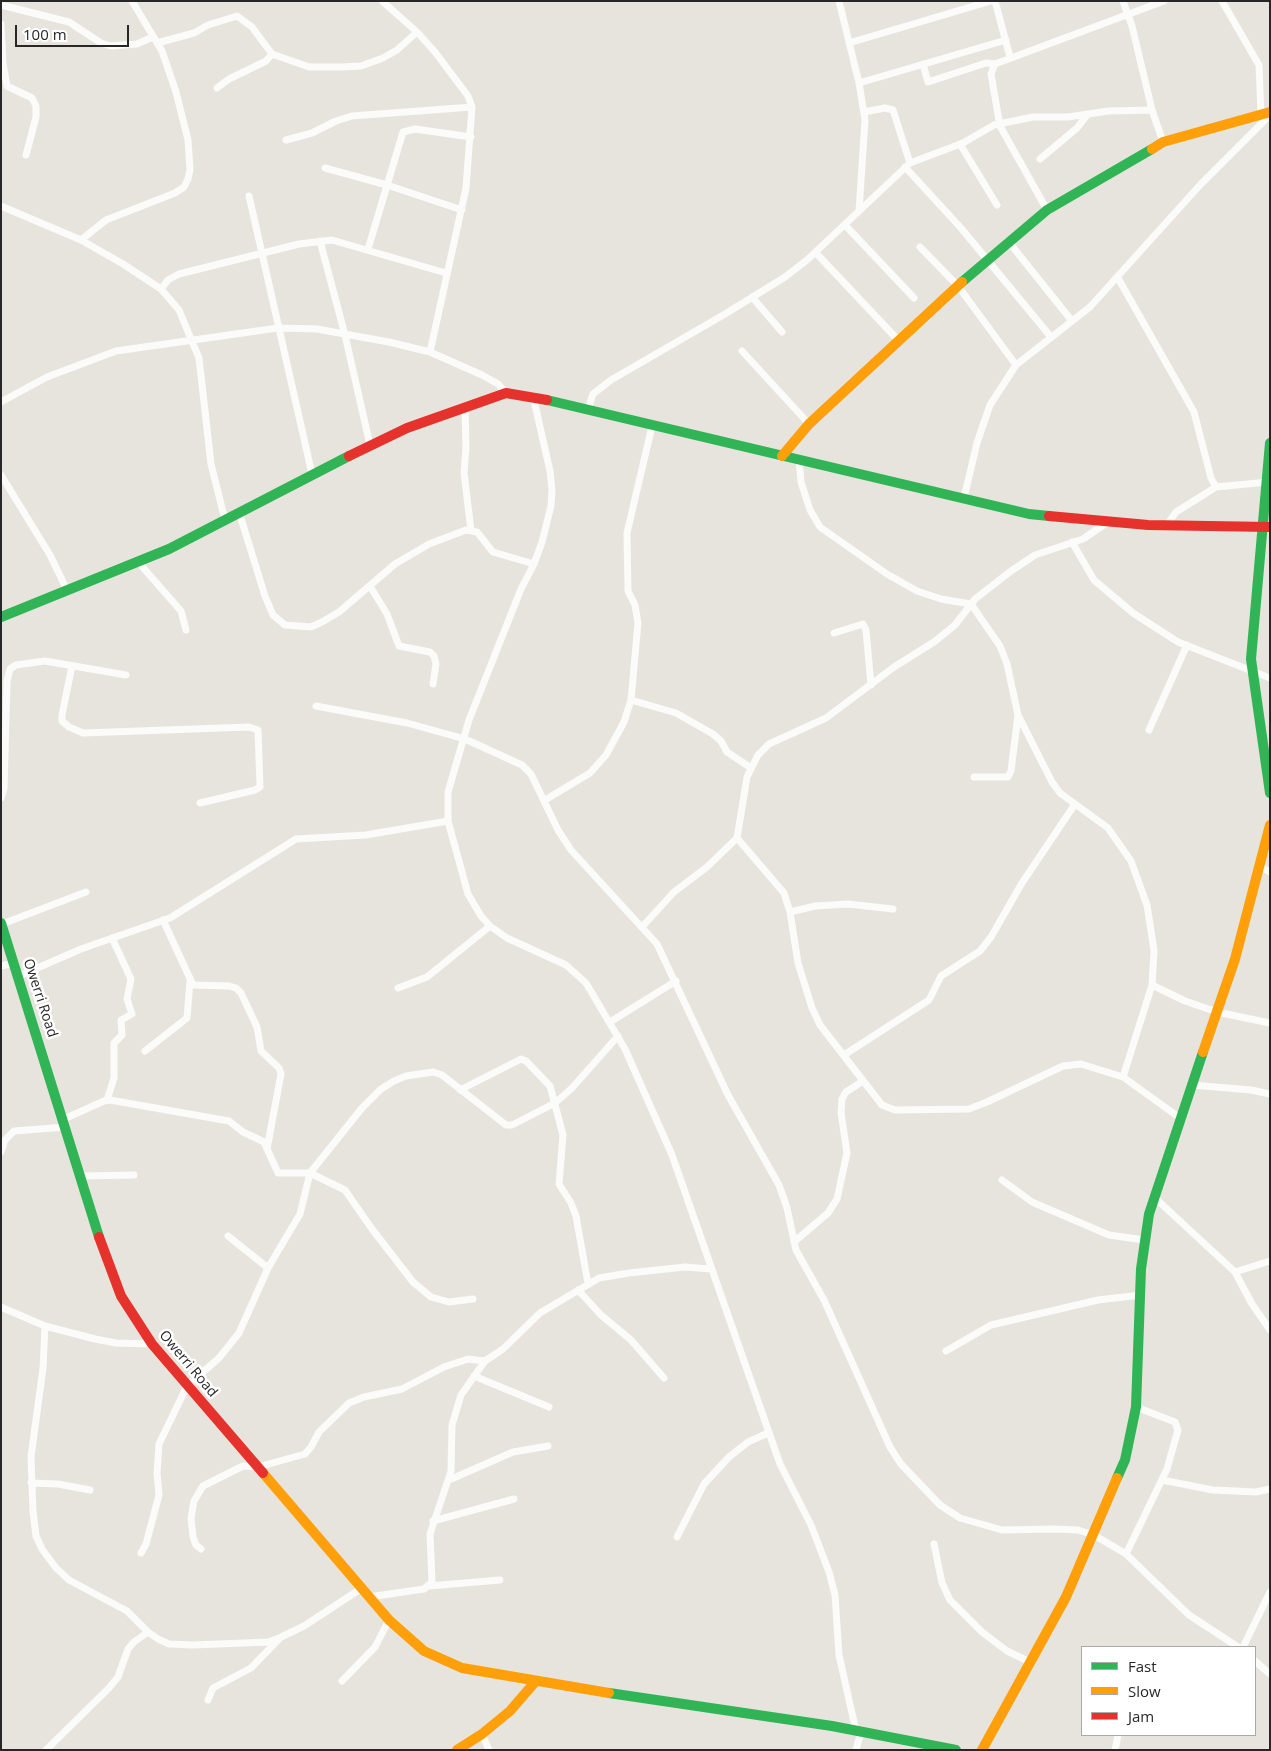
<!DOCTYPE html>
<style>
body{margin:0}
#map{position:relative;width:1271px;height:1751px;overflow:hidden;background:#e6e4dc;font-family:"Open Sans",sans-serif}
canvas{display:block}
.frame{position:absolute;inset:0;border:2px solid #272727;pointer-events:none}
.legend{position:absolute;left:1081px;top:1646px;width:175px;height:90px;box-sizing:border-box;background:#fff;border:1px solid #a9a9a9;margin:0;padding:6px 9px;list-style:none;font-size:15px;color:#272727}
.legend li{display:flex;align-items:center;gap:10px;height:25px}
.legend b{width:25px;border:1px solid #a9a9a9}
.scale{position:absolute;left:15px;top:25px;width:114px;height:22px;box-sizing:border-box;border:2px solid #272727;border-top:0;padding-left:6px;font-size:15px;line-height:18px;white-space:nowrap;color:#272727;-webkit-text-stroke:4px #fff;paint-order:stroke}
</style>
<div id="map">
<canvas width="1271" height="1751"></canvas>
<div class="frame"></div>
<ul class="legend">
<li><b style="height:6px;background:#30b455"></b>Fast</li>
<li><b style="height:6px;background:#ff9f0a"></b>Slow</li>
<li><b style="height:6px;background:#e5322d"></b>Jam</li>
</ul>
<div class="scale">100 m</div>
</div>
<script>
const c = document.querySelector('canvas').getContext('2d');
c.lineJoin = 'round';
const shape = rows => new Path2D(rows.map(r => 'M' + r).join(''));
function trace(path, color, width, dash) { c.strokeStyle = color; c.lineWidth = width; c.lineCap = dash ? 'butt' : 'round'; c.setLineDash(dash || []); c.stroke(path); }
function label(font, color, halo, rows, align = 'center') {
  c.font = font + ' "Open Sans",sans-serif'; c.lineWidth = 5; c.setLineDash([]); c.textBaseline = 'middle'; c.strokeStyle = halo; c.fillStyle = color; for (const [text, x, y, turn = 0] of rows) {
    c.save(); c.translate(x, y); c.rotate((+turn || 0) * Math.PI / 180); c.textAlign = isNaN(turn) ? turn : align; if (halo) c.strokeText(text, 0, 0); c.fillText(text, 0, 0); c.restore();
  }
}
trace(shape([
 [382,1,417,32,435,52,468,96,472,107,466,188,430,352],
 [839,1,859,83,865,120,859,211],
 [995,1,1010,57],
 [1123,1,1132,26,1152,110,1163,142],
 [1222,1,1259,65,1261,115],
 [1,5,69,22,101,43,111,46,137,44,153,37],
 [1,24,3,64,7,86,32,98,36,106,36,117,26,155],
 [157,43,194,33,208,25,237,16,252,27,272,54,309,67,342,67,361,66,383,58,397,50,417,32],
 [849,43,991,1],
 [923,64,928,82,986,63,995,64],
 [859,83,1006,40],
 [217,88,229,79,266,61,272,54],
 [864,112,885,108,893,110,910,163],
 [286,140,312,133,336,121,352,116,472,107],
 [960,144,997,205],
 [1040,159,1077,128,1087,115],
 [905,167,961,228,1051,337],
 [325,168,387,185,462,210],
 [249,196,312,474],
 [1,206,81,240,123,264,161,289,179,310,199,358,211,464,225,520],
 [1047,210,1000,126,991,74,995,64,1164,1],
 [845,225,914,298],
 [81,240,106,220,175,193,184,187,188,179,190,170,188,140,176,92,162,51,132,1],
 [320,241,345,335,370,445],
 [1008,241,1072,321],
 [920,247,958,286,1016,365],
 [368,249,403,132,415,129,471,137],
 [816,253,898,340],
 [1118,278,1194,412,1211,478,1216,487],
 [161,289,168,280,179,274,299,244,332,240,446,273],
 [752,297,782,332],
 [742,351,809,424],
 [533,396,550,471,552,490,551,506,542,542,534,564,521,589,469,720,448,792,448,821,468,894,481,916,490,926,507,938,566,965,586,983,625,1049,672,1155,780,1464,811,1525,829,1572,835,1595,839,1655,856,1731],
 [1,402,47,377,116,351,278,328,317,329,389,342,430,352,482,375,498,384,506,393],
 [465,407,466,448,464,473,471,530],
 [588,409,593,394,611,380,725,314,785,277,807,260,910,163,963,143,994,125,1033,117,1068,117,1108,111,1152,110],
 [799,459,801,482,810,510,820,527,887,574,917,591,941,599,971,604,1000,646,1007,664,1018,715,1052,782,1060,793,1108,828,1131,861,1147,905,1154,951,1152,985,1123,1077],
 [1,475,50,555,67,590],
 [964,498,977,443,990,405,1016,365,1090,307,1200,185,1270,115],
 [239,512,265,596,273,615,285,625,311,627,322,622,339,612,395,564,429,544,466,530,477,532,493,552,534,564],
 [1108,522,1083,539,1035,555,1011,571,975,599,955,625,934,642,894,667,826,718,769,744,758,755,747,777,737,838,784,893,790,912,798,963,812,1008,820,1025,882,1105,895,1110,969,1109,987,1102,1063,1066,1081,1064,1123,1077,1180,1118],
 [1167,525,1176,512,1216,487,1268,482],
 [1072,542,1094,580,1133,613,1178,642,1270,678],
 [139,563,181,611,186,630],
 [370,586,387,614,399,646,430,652,434,656,436,664,433,684],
 [834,633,863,624,866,630,871,685],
 [72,666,62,715,62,721,69,727,83,733,249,727,258,730,260,787,255,790,200,803],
 [631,700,676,713,713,734,721,741,727,752,751,768],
 [316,706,407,723,465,739,522,765,531,774,558,830,571,850,657,944,728,1095,779,1185,787,1208,796,1250,824,1300,890,1447,901,1464,940,1505,960,1518,1002,1530,1054,1529,1078,1530,1094,1535,1126,1554,1189,1615,1238,1647],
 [1149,730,1187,645],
 [974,777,1008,777,1011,771,1018,715],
 [1,798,4,788,7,681,10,669,16,665,45,661,126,675],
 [545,800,590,773,606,755,624,722,631,700,638,623,635,605,628,591,627,533,652,426],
 [1261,867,1270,872],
 [790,912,815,906,848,904,893,909],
 [163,920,193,985,229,986,236,988,241,993,257,1027,261,1051,279,1068,281,1074,267,1149],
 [2,924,86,892],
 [642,927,674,892,707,867,737,838],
 [1,966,15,963],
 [19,976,81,949,170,918,296,839,366,835,448,821],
 [1152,985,1185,1001,1217,1012,1270,1023],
 [398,988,427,977,490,926],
 [610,1022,676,981],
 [145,1051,187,1018,190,981],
 [844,1055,929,1000,941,976,980,951,991,937,1022,883,1075,804],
 [1192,1085,1251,1090,1270,1094],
 [460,1090,521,1059,526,1061,550,1086,563,1135,559,1184,571,1203,576,1216,588,1284],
 [107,1100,114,1078,114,1043,122,1035,121,1020,132,1014,127,999,131,979,112,938],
 [64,1119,104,1101,110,1100,229,1121,243,1132,264,1142,278,1173,310,1173,345,1190,372,1229,413,1282,431,1297,449,1302,473,1299],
 [1,1152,5,1140,14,1131,66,1127],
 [81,1176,134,1175],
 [1002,1180,1032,1202,1109,1235,1144,1240],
 [1154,1197,1235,1272,1252,1304,1270,1330],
 [228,1236,268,1268],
 [794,1242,828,1213,837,1199,847,1153,841,1113,842,1099,846,1092,863,1081],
 [1235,1272,1270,1261],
 [578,1290,601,1315,631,1340,664,1378],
 [1,1307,45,1326,95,1339,116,1343,152,1344],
 [45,1326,43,1368,31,1457,33,1511,36,1536,42,1549,56,1568,69,1580,127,1611,148,1632,158,1639,169,1644,193,1645,268,1642,279,1638,304,1626,362,1588],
 [946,1351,991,1325,1098,1300,1141,1295],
 [474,1376,549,1407],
 [449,1480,513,1452,548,1446],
 [1162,1480,1213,1490,1256,1492,1270,1489],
 [31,1483,58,1484,90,1490],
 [433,1521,514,1499],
 [677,1537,704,1484,729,1457,748,1442,768,1433],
 [934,1544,942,1583,950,1600,982,1632,1007,1651,1030,1662],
 [201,1549,196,1545,193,1537,191,1518,194,1501,203,1486,243,1466,258,1467,305,1454,311,1447,319,1432,349,1403,364,1397,402,1389,444,1367,468,1359,485,1361],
 [141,1553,146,1544,159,1495,157,1473,159,1444,187,1386,219,1358,239,1333,268,1268,300,1214,310,1173,362,1108,381,1089,394,1081,406,1076,433,1072,442,1075,506,1125,512,1125,555,1103,572,1088,618,1036],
 [1126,1554,1167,1469,1178,1430,1175,1422,1136,1407],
 [429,1586,500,1580],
 [369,1597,424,1589,432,1582,430,1534,451,1471,452,1425,461,1395,485,1361,503,1349,540,1313,599,1278,629,1273,685,1267,711,1269],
 [1243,1647,1270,1592],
 [1255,1661,1270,1674],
 [342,1681,375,1647,389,1620],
 [208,1700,213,1688,251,1668,279,1639],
 [482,1734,489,1750],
 [46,1750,109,1688,118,1677,128,1649,134,1642,148,1632],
 [856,1750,861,1732],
 [1115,1750,1118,1735]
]), '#fbfbfa', 7);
trace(shape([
 [962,282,1047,210,1152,149],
 [547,400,1029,514,1049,516],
 [1270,443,1251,659,1270,793],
 [1,617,169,549,349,456],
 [1,923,99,1237],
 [1117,1478,1125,1460,1136,1407,1141,1269,1149,1214,1203,1052],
 [609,1693,832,1726,956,1750]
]), '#30b455', 10);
trace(shape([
 [1152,149,1163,142,1270,112],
 [782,456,809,424,962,282],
 [1203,1052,1235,959,1270,825],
 [263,1473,389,1620,424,1651,462,1668,609,1693],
 [457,1750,482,1734,510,1711,535,1682],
 [982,1750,1066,1597,1117,1478]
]), '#ff9f0a', 10);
trace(shape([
 [349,456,407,428,506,393,547,400],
 [1049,516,1148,525,1270,527],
 [99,1237,121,1296,152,1344,263,1473]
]), '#e5322d', 10);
label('14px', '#272727', '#fff', [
 ["Owerri Road",40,998,72],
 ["Owerri Road",188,1364,50]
]);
</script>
